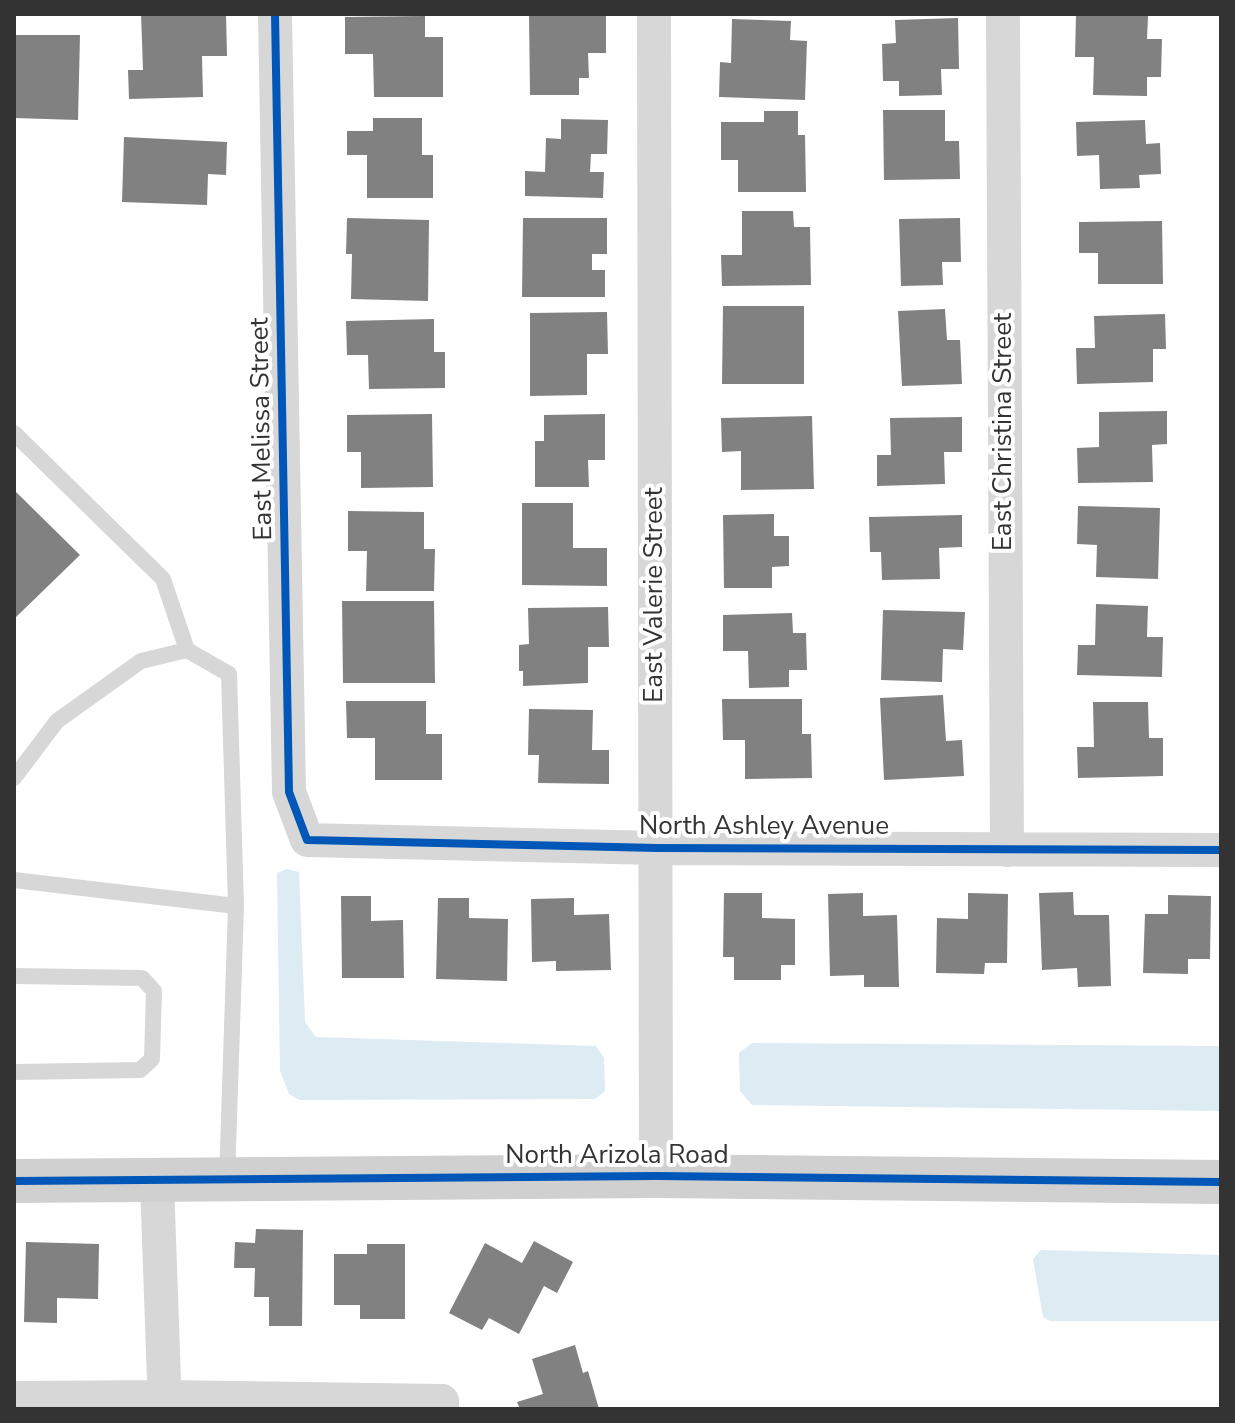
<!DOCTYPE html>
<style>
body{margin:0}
#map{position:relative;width:1235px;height:1423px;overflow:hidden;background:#fff;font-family:"Nunito Sans",sans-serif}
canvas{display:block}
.frame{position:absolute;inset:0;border:16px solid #333;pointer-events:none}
</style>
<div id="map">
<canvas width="1235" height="1423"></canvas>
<div class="frame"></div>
</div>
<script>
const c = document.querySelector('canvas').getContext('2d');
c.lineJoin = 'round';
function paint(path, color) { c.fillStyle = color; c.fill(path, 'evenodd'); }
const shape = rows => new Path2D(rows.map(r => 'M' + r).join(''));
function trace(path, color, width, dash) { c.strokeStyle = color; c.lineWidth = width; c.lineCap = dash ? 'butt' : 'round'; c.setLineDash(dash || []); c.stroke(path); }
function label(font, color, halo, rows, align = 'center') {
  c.font = font + ' "Nunito Sans",sans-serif'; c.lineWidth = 8; c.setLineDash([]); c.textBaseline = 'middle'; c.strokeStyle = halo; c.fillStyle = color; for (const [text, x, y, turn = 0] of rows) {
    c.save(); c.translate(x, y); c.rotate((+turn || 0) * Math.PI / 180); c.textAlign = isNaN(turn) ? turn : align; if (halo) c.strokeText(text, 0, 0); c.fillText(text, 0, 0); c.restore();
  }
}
paint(shape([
 [287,869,299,872,305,1022,316,1037,596,1046,604,1058,605,1091,595,1099,299,1100,289,1094,280,1071,277,873],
 [752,1043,1221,1046,1221,1111,752,1105,740,1091,739,1053],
 [1041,1250,1221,1255,1221,1321,1050,1321,1043,1317,1033,1259]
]), '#ddebf3');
paint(shape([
 [141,14,226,14,227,56,202,56,203,97,129,99,128,70,143,70],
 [529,14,606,14,606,53,588,53,589,78,579,78,579,95,530,95],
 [1076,14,1148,16,1147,39,1162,39,1161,77,1147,77,1147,96,1093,95,1094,57,1075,57],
 [425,16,425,37,443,37,443,97,374,97,373,54,345,54,345,17],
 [958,18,959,69,941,69,942,95,899,96,899,81,883,81,882,44,896,43,895,20],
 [732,19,791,21,790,40,807,41,805,100,719,97,720,62,731,63],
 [14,35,80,35,78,120,14,118],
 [883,110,945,110,945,141,959,141,960,179,884,180],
 [764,111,798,111,798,135,805,135,806,192,738,192,738,160,721,160,721,122,764,122],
 [373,118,422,118,422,155,433,155,433,198,367,198,367,155,347,155,347,131,373,131],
 [561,119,608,120,607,154,591,154,590,172,604,172,603,198,525,196,525,171,545,172,546,138,561,139],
 [1145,120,1146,144,1160,143,1161,174,1139,175,1140,188,1100,189,1099,155,1077,156,1076,122],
 [124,137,227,142,226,175,208,174,207,205,122,202],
 [742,211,793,211,794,227,810,227,811,285,722,286,721,255,742,255],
 [347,218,429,220,428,301,351,299,352,254,346,254],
 [523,218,607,218,607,254,592,254,592,270,605,270,605,297,522,297],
 [960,218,961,262,942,262,943,285,901,286,899,219],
 [1162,221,1163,284,1098,284,1098,253,1079,253,1079,222],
 [723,306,804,306,804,384,722,384],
 [945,309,947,340,960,340,962,384,902,386,898,311],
 [607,312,608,354,587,354,587,395,530,396,530,313],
 [1165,314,1166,349,1153,349,1153,382,1077,384,1076,348,1095,348,1094,316],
 [434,319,434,352,445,352,445,388,369,389,368,355,347,355,346,321],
 [1167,411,1167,444,1152,445,1153,482,1078,483,1077,448,1099,447,1099,412],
 [432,414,433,487,361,488,361,452,347,452,347,415],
 [605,414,605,460,588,460,589,487,535,487,535,441,544,441,544,415],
 [812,416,814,489,741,490,741,451,722,452,721,418],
 [962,417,962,452,944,452,945,484,877,486,877,455,891,455,890,418],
 [14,490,80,555,14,619],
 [522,503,573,503,573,548,607,548,607,586,522,585],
 [1078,506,1160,508,1158,579,1096,577,1097,545,1077,544],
 [348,511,424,512,424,549,435,549,434,591,366,591,367,551,348,551],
 [774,514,774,536,789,536,789,566,772,567,772,588,724,588,723,515],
 [962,515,962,547,939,548,940,579,882,580,881,552,870,552,869,517],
 [342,601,434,601,435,683,343,683],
 [1096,604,1148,606,1147,637,1163,637,1162,677,1077,675,1078,645,1095,645],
 [608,607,609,647,588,647,588,683,523,686,523,671,519,671,519,645,529,644,528,608],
 [883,610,965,612,963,650,943,649,942,682,881,680],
 [792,613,793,633,806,633,807,670,789,670,789,687,749,688,748,651,723,651,723,615],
 [943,695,946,741,962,740,964,776,884,780,880,698],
 [722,699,802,699,802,734,811,734,812,778,745,779,745,740,723,740],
 [346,701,426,701,426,734,442,734,442,780,375,780,375,738,347,738],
 [1093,702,1148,702,1149,738,1163,738,1163,776,1078,778,1077,747,1094,747],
 [529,709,593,710,592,750,609,750,609,784,538,783,539,755,528,755],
 [1073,892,1074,915,1109,915,1111,986,1078,987,1077,968,1042,970,1039,893],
 [724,893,762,893,762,918,795,919,795,965,781,965,781,980,734,980,734,957,723,957],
 [863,893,863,916,897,915,899,987,864,987,864,975,830,976,828,894],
 [968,893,1008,894,1007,963,985,963,984,974,936,973,937,918,968,919],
 [1168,895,1211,896,1210,959,1188,959,1188,974,1143,973,1145,914,1168,914],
 [341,896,371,896,371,921,403,920,404,978,342,978],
 [438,898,469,898,469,918,508,919,507,981,436,979],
 [574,898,574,915,609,914,611,970,556,971,556,961,532,962,531,899],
 [256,1229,303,1230,302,1326,269,1326,269,1297,254,1297,255,1268,234,1268,235,1242,255,1243],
 [534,1241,573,1262,557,1293,544,1286,519,1334,489,1318,482,1330,449,1313,485,1243,522,1263],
 [26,1242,99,1244,98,1299,57,1298,57,1323,24,1322],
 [367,1244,405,1244,405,1319,360,1319,360,1305,334,1305,334,1254,367,1254],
 [575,1345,583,1373,588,1371,599,1409,520,1409,517,1402,543,1394,532,1359]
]), '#818181');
trace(shape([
 [14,433,163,579,187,650],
 [14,778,57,721,141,661,187,650,229,674,236,906,227,1179],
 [14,880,236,906],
 [14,976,142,978,154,991,152,1059,140,1070,14,1072]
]), '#d7d7d7', 16);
trace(shape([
 [275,14,289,792,307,840,657,848,1221,850],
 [654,14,656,1176],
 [1003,14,1007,850],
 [157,1182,165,1409],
 [14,1398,165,1397,442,1401,442,1409]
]), '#d7d7d7', 34);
trace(shape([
 [14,1181,656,1176,1221,1182]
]), '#d0d0d0', 44);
trace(shape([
 [275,14,289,792,307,840,657,848,1221,850],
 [14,1181,656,1176,1221,1182]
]), '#0057b8', 8);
label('26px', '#333', '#fff', [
 ["East Melissa Street",263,429,-91],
 ["East Christina Street",1005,432,-90],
 ["East Valerie Street",656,595,-90],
 ["North Ashley Avenue",764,828],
 ["North Arizola Road",617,1157]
]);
</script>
